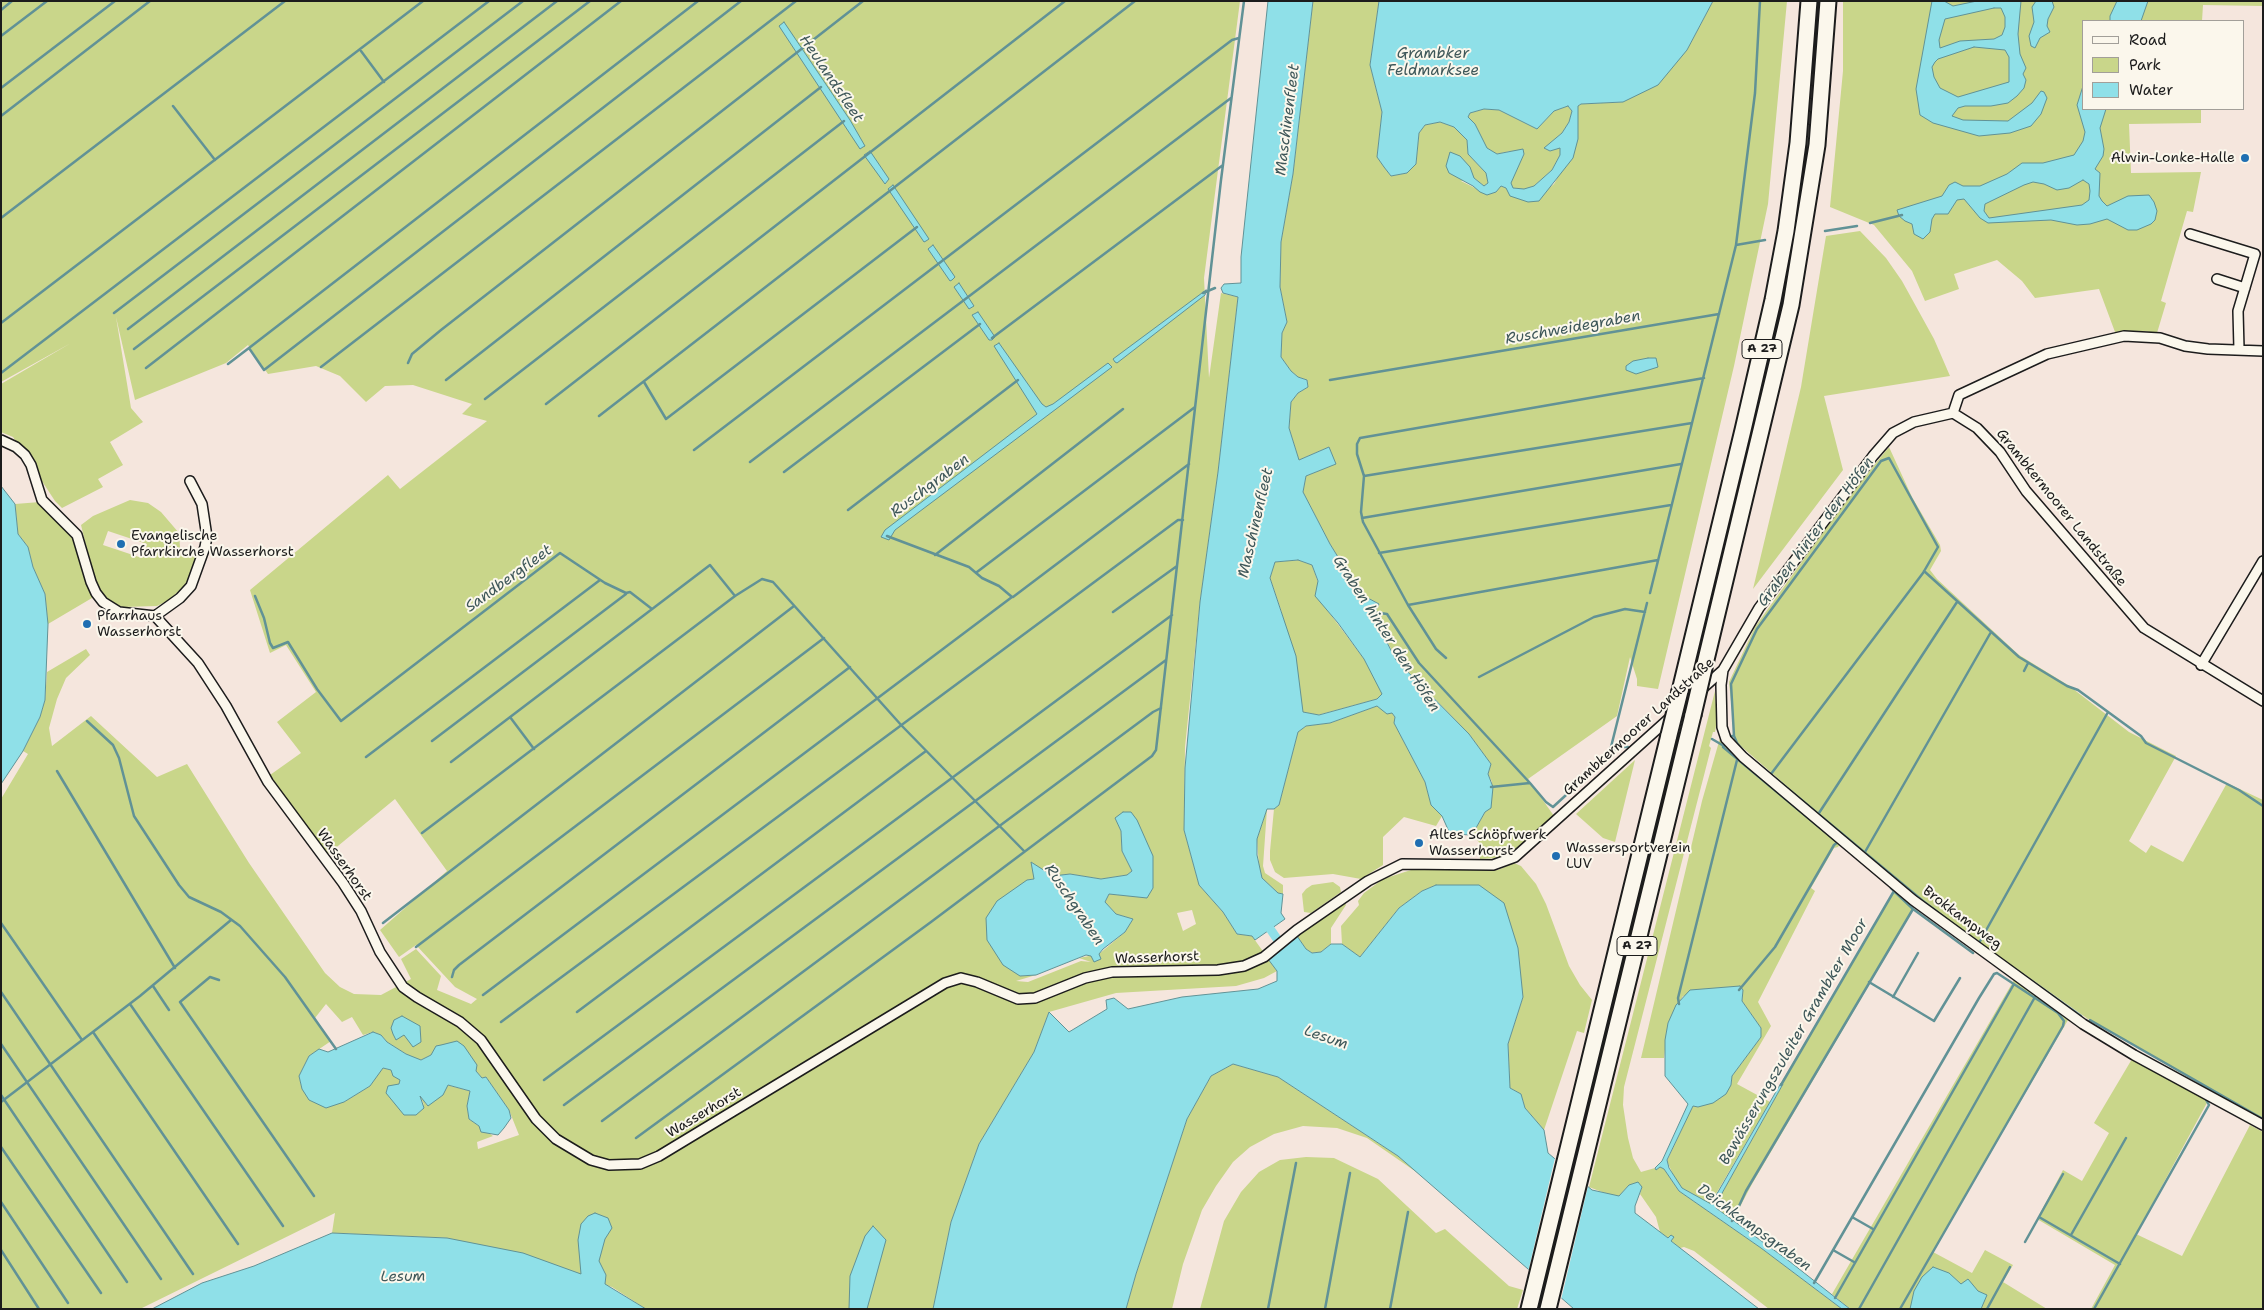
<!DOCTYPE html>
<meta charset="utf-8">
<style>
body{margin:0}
#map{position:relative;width:2264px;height:1310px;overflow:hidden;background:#f5e6dd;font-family:"Shantell Sans",sans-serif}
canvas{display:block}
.frame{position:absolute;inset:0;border:2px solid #1c1c1c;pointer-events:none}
.legend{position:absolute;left:2082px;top:20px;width:162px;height:90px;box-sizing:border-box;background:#fbf7ec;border:1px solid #a29f99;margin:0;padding:6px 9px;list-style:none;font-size:15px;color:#1c1c1c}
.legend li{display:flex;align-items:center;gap:10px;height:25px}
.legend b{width:25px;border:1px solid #a29f99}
</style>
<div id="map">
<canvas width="2264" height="1310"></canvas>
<div class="frame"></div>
<ul class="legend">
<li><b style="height:6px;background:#fbf7ec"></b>Road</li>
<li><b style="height:14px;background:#c9d68a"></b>Park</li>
<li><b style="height:14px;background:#8fe0e8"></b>Water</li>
</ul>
</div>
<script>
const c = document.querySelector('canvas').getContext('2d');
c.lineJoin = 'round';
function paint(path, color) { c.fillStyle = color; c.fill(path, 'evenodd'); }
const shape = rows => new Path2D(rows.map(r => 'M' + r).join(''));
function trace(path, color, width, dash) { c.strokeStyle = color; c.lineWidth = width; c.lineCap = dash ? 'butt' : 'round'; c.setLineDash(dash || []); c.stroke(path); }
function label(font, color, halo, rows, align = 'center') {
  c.font = font + ' "Shantell Sans",sans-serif'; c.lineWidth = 4; c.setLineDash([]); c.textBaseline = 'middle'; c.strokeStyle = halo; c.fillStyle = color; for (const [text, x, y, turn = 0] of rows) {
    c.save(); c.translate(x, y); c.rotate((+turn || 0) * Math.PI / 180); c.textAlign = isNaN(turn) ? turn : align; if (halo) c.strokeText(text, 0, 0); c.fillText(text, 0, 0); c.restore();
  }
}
paint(shape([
 [1,1,1240,1,1204,278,1209,378,1221,293,1238,297,1218,472,1200,602,1185,747,1184,830,1199,885,1223,912,1237,934,1252,936,1277,971,1264,978,1236,986,1116,993,1049,1012,1034,1052,979,1144,951,1222,933,1309,646,1309,612,1287,447,1238,332,1233,335,1213,140,1309,1,1309,1,799,28,754,23,751,40,717,45,700,47,672,86,649,90,655,66,678,57,699,49,728,52,746,91,716,157,777,187,764,249,863,325,973,340,987,354,994,381,995,411,979,401,959,416,949,441,976,437,990,471,1004,477,999,455,987,416,945,399,957,380,930,447,871,395,799,327,855,270,775,301,753,277,722,316,692,286,645,270,653,250,590,388,475,400,489,487,421,462,414,472,404,413,385,385,386,366,402,340,376,316,366,268,374,248,345,226,363,135,400,116,317,131,408,143,422,110,442,123,465,98,479,103,487,62,508,55,501,13,437,1,432,1,384,71,343,1,382],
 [1115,818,1153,888,1147,897,1109,894,1105,902,1116,914,1133,919,1125,932,1099,954,1079,958,1091,962,1081,961,1028,982,1016,981,1036,975,1020,976,1027,880,1070,874,1101,879,1127,875,1132,871,1122,851,1121,831],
 [1192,910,1196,924,1183,931,1177,913],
 [326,1004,342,1022,352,1017,363,1035,373,1032,381,1035,387,1042,414,1059,421,1060,431,1055,476,1071,482,1078,486,1077,509,1110,519,1135,478,1149,477,1142,493,1136,469,1119,467,1106,470,1091,447,1085,427,1105,420,1096,424,1105,399,1084,400,1080,391,1070,382,1068,370,1086,344,1102,302,1089,299,1076,309,1056,331,1041,315,1018],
 [1313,1,1379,1,1370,65,1382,112,1377,157,1391,176,1407,173,1416,164,1419,133,1425,125,1440,122,1454,127,1467,140,1468,154,1486,173,1488,183,1484,186,1474,178,1461,181,1487,194,1496,192,1501,186,1539,201,1543,193,1554,184,1578,139,1578,106,1581,104,1623,102,1687,50,1713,1,1787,1,1768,204,1734,366,1658,689,1637,686,1637,679,1630,657,1617,716,1528,779,1554,816,1520,847,1499,858,1480,859,1479,842,1472,835,1485,812,1492,792,1492,782,1488,774,1491,764,1469,734,1397,660,1373,615,1379,604,1366,597,1354,583,1330,544,1303,492,1306,476,1335,464,1329,447,1299,460,1289,428,1291,402,1298,393,1308,387,1307,380,1298,377,1291,371,1281,357,1282,333,1287,322,1280,287,1281,242,1293,174],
 [1843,1,2263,1,2263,6,2203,5,2202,21,2083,21,2083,109,2201,109,2201,123,2129,124,2131,173,2201,172,2193,212,2187,211,2161,301,2166,303,2157,333,2142,331,2115,332,2099,289,2035,298,2022,281,1997,260,1954,274,1959,289,1925,301,1912,271,1874,225,1830,207,1843,71],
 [1568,106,1572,111,1569,122,1562,133,1545,148,1550,151,1560,147,1560,155,1552,170,1534,186,1524,190,1513,188,1510,183,1524,154,1511,151,1497,154,1486,148,1475,124,1468,117,1470,113,1484,109,1499,110,1537,129,1554,111],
 [1860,231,1886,258,1902,281,1934,339,1950,376,1824,396,1843,470,1753,589,1801,387,1826,236],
 [1889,447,1912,497,1940,545,1941,551,1930,570,1937,579,2019,655,2068,685,2129,732,2176,756,2129,841,2146,853,2151,845,2183,862,2227,783,2263,800,2263,1120,2088,1019,1912,895,1735,741,1729,682,1755,627,1849,496],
 [130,500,148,503,161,512,179,533,180,548,198,549,191,574,184,586,169,600,157,606,123,607,113,604,101,594,92,570,81,525,93,516],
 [108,531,147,544,142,558,103,545],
 [40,502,52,517,69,532,76,545,92,598,48,624,45,594,33,567,28,547,18,534,15,504],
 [1298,560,1312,565,1328,611,1364,659,1383,694,1377,699,1318,715,1303,712,1281,610,1270,578,1275,562],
 [1715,691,1717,720,1715,732,1713,732,1709,746,1711,748,1624,1087,1623,1105,1628,1138,1633,1158,1641,1172,1655,1168,1656,1170,1660,1167,1664,1169,1679,1191,1761,1248,1842,1309,1769,1309,1694,1251,1684,1247,1680,1248,1671,1241,1673,1237,1668,1238,1660,1232,1656,1217,1640,1194,1642,1187,1629,1185,1619,1196,1615,1197,1589,1187],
 [1377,706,1387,713,1392,713,1395,717,1394,723,1425,782,1431,805,1442,816,1436,826,1404,817,1383,837,1383,865,1361,879,1333,874,1284,878,1275,872,1270,860,1270,851,1274,809,1279,805,1298,732,1306,726,1330,723],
 [1720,738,1733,753,1841,842,1838,847,1834,848,1811,888,1815,891,1758,1002,1771,1026,1737,1084,1770,1102,1710,1204,1682,1188,1675,1179,1667,1161,1693,1105,1731,1085,1732,1076,1761,1037,1761,1028,1742,1001,1743,990,1683,996,1668,1023,1664,1058,1641,1058,1702,801],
 [1635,760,1615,842,1603,838,1576,814],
 [1267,809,1263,866,1265,873,1283,885,1283,894,1278,893,1262,878,1259,867,1257,839],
 [1514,863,1521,866,1536,884,1546,904,1569,966,1580,985,1592,1000,1584,1033,1577,1031,1544,1130,1525,1108,1521,1094,1510,1088,1508,1044,1523,997,1479,885,1436,885,1422,891,1399,908,1360,957,1342,944,1341,926,1359,905,1358,901,1364,893,1383,879,1411,870,1498,870],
 [1333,882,1340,887,1341,892,1311,913,1304,912,1302,894,1306,889,1312,885],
 [1895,889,1915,907,1752,1184,1733,1220,1716,1208,1716,1204,1783,1084,1781,1083],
 [1345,903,1346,905,1331,928,1331,944,1321,952,1312,953,1306,949,1297,936],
 [2014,980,2068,1020,1933,1252,1972,1273,1985,1250,2013,1265,2003,1282,2047,1309,1850,1309,1832,1294],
 [2132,1059,2209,1099,2136,1234,2182,1256,2250,1125,2263,1132,2263,1309,2091,1309,2115,1265,2037,1219,2063,1170,2082,1181,2109,1133,2094,1123],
 [1233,1064,1278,1077,1398,1156,1422,1176,1367,1138,1337,1128,1303,1126,1274,1134,1250,1147,1233,1162,1216,1186,1202,1210,1183,1264,1172,1309,1126,1309,1136,1274,1187,1119,1211,1076],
 [1306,1157,1334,1158,1378,1179,1436,1233,1445,1229,1509,1286,1523,1290,1517,1309,1200,1309,1224,1221,1241,1192,1259,1172,1280,1160]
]), '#c9d68a');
const water = shape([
 [1268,1,1313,1,1293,174,1281,242,1280,287,1287,322,1282,333,1281,357,1291,371,1298,377,1307,380,1308,387,1298,393,1291,402,1289,428,1299,460,1329,447,1336,464,1306,476,1303,492,1330,544,1354,583,1366,597,1379,604,1373,615,1396,660,1469,734,1491,764,1488,774,1493,787,1491,808,1485,812,1472,835,1450,834,1442,816,1431,805,1425,782,1394,723,1395,717,1392,713,1387,714,1377,706,1330,723,1306,726,1298,732,1279,805,1274,809,1267,809,1257,839,1257,855,1262,878,1278,893,1283,894,1281,913,1285,919,1255,940,1252,936,1237,934,1223,912,1199,885,1184,830,1185,768,1200,602,1218,472,1238,297,1223,293,1221,288,1224,284,1241,283,1241,257,1268,1],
 [1298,560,1312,565,1318,581,1315,596,1338,623,1364,659,1382,694,1377,699,1319,715,1303,712,1296,656,1270,578,1275,562,1298,560],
 [1379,1,1713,1,1687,50,1658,85,1623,102,1581,104,1578,106,1578,139,1573,158,1539,201,1528,202,1510,196,1506,188,1501,186,1496,192,1487,195,1480,192,1473,186,1449,173,1446,166,1450,152,1460,156,1470,167,1474,178,1484,186,1488,183,1486,173,1468,154,1467,140,1454,127,1440,122,1425,125,1419,133,1416,164,1407,173,1391,176,1384,167,1377,157,1382,112,1370,65,1379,1],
 [1568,106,1572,111,1569,122,1562,133,1544,148,1550,151,1560,148,1560,155,1552,170,1534,186,1524,189,1513,188,1511,183,1524,154,1523,149,1497,154,1487,148,1475,124,1468,117,1470,113,1484,109,1499,110,1537,129,1554,111,1568,106],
 [1932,1,1944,1,1953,6,1977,1,2021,1,2018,34,2020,54,2026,68,2023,74,2026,80,2024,88,2017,96,2008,103,1991,106,1965,106,1958,108,1952,116,1963,120,2008,121,2032,103,2041,91,2044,92,2047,98,2041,114,2031,126,2010,133,1979,136,1933,123,1920,115,1916,89,1932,1],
 [1994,8,2001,8,2005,17,2005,27,2002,35,1994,39,1960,41,1940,48,1939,40,1945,19,1994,8],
 [1974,47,2005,50,2009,57,2009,82,1958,97,1940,88,1934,77,1932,67,1935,62,1938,59,1974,47],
 [2036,1,2052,1,2054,7,2048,19,2047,26,2050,32,2040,38,2035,48,2031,46,2029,36,2034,22,2032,7,2036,1],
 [2117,1,2148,1,2141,21,2110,21,2110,16,2117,1],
 [784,22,850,120,865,146,863,147,860,149,779,26,784,22],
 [2083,86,2083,109,2106,109,2100,128,2104,149,2103,156,2095,169,2100,173,2099,196,2102,201,2107,206,2128,196,2149,195,2154,202,2157,211,2155,220,2151,224,2137,230,2128,230,2107,219,2090,224,2077,225,2051,220,1988,223,1980,218,1964,199,1957,200,1948,214,1935,214,1932,219,1930,232,1923,239,1914,234,1912,224,1905,221,1899,216,1897,210,1942,196,1949,185,1955,182,1963,186,1980,186,2007,174,2022,163,2043,163,2074,155,2083,141,2085,132,2077,105,2083,86],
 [2083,180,2089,184,2090,191,2089,200,2082,205,1989,218,1984,211,1985,204,2024,185,2033,182,2044,184,2057,190,2069,188,2083,180],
 [870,151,889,179,885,184,864,155,870,151],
 [893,185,929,239,926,241,924,242,888,189,893,185],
 [933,245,955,277,952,280,950,281,928,249,933,245],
 [959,283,974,306,969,309,954,287,959,283],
 [1206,290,1205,295,1117,363,1115,362,1113,359,1206,290],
 [978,312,995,337,992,340,989,340,972,315,978,312],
 [999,343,1042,404,1046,407,1053,404,1108,363,1112,367,895,530,889,540,881,537,885,530,1037,414,994,346,999,343],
 [1648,358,1656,358,1658,367,1636,374,1626,370,1626,366,1633,361,1648,358],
 [1,486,15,504,18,534,28,547,33,567,45,594,48,624,45,700,40,717,23,751,1,784,1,486],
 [1123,812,1131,812,1137,820,1153,856,1153,888,1147,898,1109,894,1105,902,1116,914,1133,919,1125,932,1103,949,1099,954,1101,959,1094,962,1091,956,1086,955,1036,975,1020,976,1003,965,987,940,986,918,997,901,1027,880,1034,879,1031,862,1053,876,1070,874,1101,879,1127,875,1132,871,1122,851,1121,831,1115,818,1123,812],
 [1436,885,1479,885,1504,903,1518,948,1523,997,1508,1044,1510,1088,1521,1094,1525,1108,1544,1130,1548,1153,1592,1190,1619,1196,1629,1185,1638,1182,1642,1187,1635,1206,1635,1213,1668,1238,1671,1235,1674,1237,1671,1241,1759,1309,1574,1309,1398,1156,1278,1077,1233,1064,1211,1076,1187,1119,1136,1274,1126,1309,933,1309,951,1222,979,1144,1034,1052,1049,1012,1069,1032,1107,1009,1106,1000,1114,998,1128,1009,1182,997,1258,989,1277,981,1277,971,1268,959,1297,936,1306,949,1312,953,1321,952,1331,944,1342,944,1360,957,1399,908,1422,891,1436,885],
 [1740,986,1743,990,1742,1001,1761,1028,1761,1037,1732,1076,1731,1085,1726,1094,1713,1103,1698,1107,1693,1106,1667,1160,1669,1168,1682,1188,1711,1204,1781,1083,1783,1084,1716,1204,1716,1208,1789,1261,1850,1309,1842,1309,1761,1248,1679,1191,1664,1169,1660,1167,1656,1170,1655,1168,1662,1161,1688,1104,1665,1076,1665,1040,1668,1023,1676,1005,1690,990,1740,986],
 [402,1016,420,1026,421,1042,413,1047,404,1035,396,1040,393,1034,391,1028,394,1020,402,1016],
 [373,1032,381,1035,387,1042,406,1054,421,1060,431,1055,436,1046,441,1045,457,1041,464,1046,477,1065,476,1071,482,1078,486,1077,509,1110,511,1118,504,1128,498,1135,481,1132,479,1126,469,1119,467,1106,470,1091,448,1085,443,1095,428,1106,420,1096,424,1108,416,1115,404,1115,386,1093,388,1086,399,1084,400,1080,393,1076,391,1070,383,1068,370,1086,344,1102,326,1108,309,1100,302,1089,299,1076,309,1056,319,1049,328,1052,373,1032],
 [595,1213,608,1218,612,1228,605,1239,599,1261,606,1275,605,1284,646,1309,152,1309,202,1283,254,1266,332,1233,447,1238,523,1253,581,1274,578,1240,581,1224,588,1216,595,1213],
 [873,1226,886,1240,867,1309,849,1309,850,1276,865,1236,873,1226],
 [1933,1267,1949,1273,1961,1284,1968,1279,1978,1291,1987,1295,1981,1309,1910,1309,1914,1291,1922,1277,1933,1267]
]);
paint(water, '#8fe0e8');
trace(water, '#619296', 1);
paint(shape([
 [1555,1158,1588,1186,1561,1300,1528,1272]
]), '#f5e6dd');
trace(shape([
 [1,10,12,1],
 [1,36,47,1],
 [361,51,384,82],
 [1,88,115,1],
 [173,106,215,160],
 [1,116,150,1],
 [1,218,285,1],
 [1870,223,1902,215],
 [1825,231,1857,226],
 [1736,245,1755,93,1760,1],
 [1203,293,1215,288],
 [114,313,523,1],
 [1,323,423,1],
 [128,329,557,1],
 [992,338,1223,165],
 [249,348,698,1],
 [134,349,590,1],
 [408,363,412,354,441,330,863,1],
 [228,364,249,348,264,370,741,1],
 [321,367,796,1],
 [146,368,621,1],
 [1,373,489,1],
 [446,380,821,87],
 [1330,380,1719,314],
 [644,382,666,419,917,227],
 [485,399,844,121],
 [546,404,1065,1],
 [599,416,1135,1],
 [694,450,1232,40,1239,38],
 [750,462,1231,98],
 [784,472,980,324],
 [1364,476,1692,423],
 [848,510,1018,380],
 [1362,518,1681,464],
 [1379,553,1671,505],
 [935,555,1123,409],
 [1924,571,2019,657,2067,686,2078,690,2141,736,2146,743,2239,790,2263,806],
 [977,572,1195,407],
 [1650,593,1736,245,1765,240],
 [255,596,264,618,270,643,273,648,288,642,317,689,341,721,560,553,605,583,626,593,630,592,652,609],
 [1013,597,1189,464],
 [1408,605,1658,560],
 [1113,612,1177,566],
 [1373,612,1387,614,1419,663,1530,783],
 [1446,658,1436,649,1408,605,1363,522,1361,512,1364,476,1357,454,1357,444,1360,438,1704,378],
 [2024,671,2028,663],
 [1479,677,1594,617,1625,609,1645,612],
 [510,717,534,749],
 [87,721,113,745,119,758,134,816,179,885,189,897,221,912,240,926,285,977,336,1049],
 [1732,736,1734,736,1731,684,1757,629,1881,461,1889,458,1938,547,1923,573,1771,774],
 [1734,736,1737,743,1745,753,1923,901,1964,932],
 [1712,739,1724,746],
 [432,741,626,594],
 [1723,747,1837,842],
 [1609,755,1647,603],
 [366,757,600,580],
 [451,762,710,565,735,596,762,579,773,582,902,726,1024,851],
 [57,771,175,968],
 [1491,787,1530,783,1546,802,1553,807,1615,750,1622,747,1628,747],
 [1819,813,1957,602],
 [422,833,735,596],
 [1865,852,1991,632],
 [1895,892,1913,909,1973,953],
 [1,923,82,1040],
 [383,923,794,606],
 [1979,943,2108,712],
 [416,947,824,638],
 [2001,959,2081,1016],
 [452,977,454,970,459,965,850,667],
 [219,980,210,977,180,1002,314,1196],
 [1869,982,1934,1021,1960,978],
 [153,986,169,1010],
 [1739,990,1775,947,1834,845,1838,842],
 [1,992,193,1274],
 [483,995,1012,597,999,586,982,578,969,567,887,536],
 [1893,997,1918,953],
 [130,1004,283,1226],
 [1679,1004,1678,998,1737,760],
 [577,1012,926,751],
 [2090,1020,2263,1119],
 [501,1022,1178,520,1183,520],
 [93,1032,238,1244],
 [1,1044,161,1279],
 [544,1080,1172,615],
 [1781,1085,1894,891,1891,888],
 [1,1095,127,1282],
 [1,1102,140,996,231,920],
 [564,1105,1166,660],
 [602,1121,1153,712,1161,708],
 [636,1138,931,922,1152,756,1156,750,1221,180,1244,1],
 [1,1147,101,1293],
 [1,1202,68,1303],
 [1852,1217,1873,1229],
 [2039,1217,2120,1264],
 [1732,1221,1746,1191,1913,909],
 [2071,1235,2126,1138],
 [2025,1242,2063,1174],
 [1,1250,39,1309],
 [1833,1250,1854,1262],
 [1814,1283,1979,998,1994,974,1997,973,2058,1013,2064,1021,2063,1026,1900,1309],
 [1835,1298,2014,984],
 [1268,1309,1296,1163],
 [1325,1309,1350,1173],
 [1390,1309,1408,1212],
 [1859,1309,2035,997],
 [1987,1309,2010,1267],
 [2094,1309,2209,1105,2205,1098]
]), '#619296', 2.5);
trace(shape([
 [1264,920,1284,949]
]), '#8fe0e8', 9);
const minor = shape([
 [2190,234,2255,254,2238,311,2239,349],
 [2217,279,2245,288],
 [1953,413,1959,395,2047,354,2124,336,2160,338,2185,346,2208,349,2263,351],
 [1,440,16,447,25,455,31,465,42,500,77,535,91,582,96,593,103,602,119,612,155,616,198,663,226,706,268,782,343,883,361,911,380,952,403,987,417,997,460,1022,481,1040,536,1119,556,1139,591,1160,609,1165,640,1164,659,1156,945,983,961,978,977,982,1018,999,1035,998,1085,978,1112,972,1218,970,1244,966,1264,957,1297,930,1368,881,1402,864,1493,865,1515,857,1723,670,1759,608,1873,456,1893,433,1914,422,1953,413,1977,428,2000,452,2026,491,2144,628,2263,701],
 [155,616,180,598,191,586,205,547,207,537,202,504,190,481],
 [2201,665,2263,561],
 [1723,670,1721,685,1722,727,1726,739,1743,757,1913,900,2083,1024,2134,1055,2263,1125]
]);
const motorway = shape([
 [1704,668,1791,305,1817,145,1828,1],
 [1680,691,1743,430,1773,300,1786,231,1798,143,1809,1],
 [1529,1309,1669,735],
 [1548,1309,1693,715]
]);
trace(minor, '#1c1c1c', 12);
trace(motorway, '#1c1c1c', 19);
trace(minor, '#fbf7ec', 9);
trace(motorway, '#fbf7ec', 15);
const motorwayBridge = shape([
 [1693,715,1704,668],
 [1669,735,1680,691]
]);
trace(motorwayBridge, '#1c1c1c', 19, []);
trace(motorwayBridge, '#fbf7ec', 15);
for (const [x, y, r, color] of [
 [2245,158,5,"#1f6fb2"],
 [121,544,5,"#1f6fb2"],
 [87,624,5,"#1f6fb2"],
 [1419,843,5,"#1f6fb2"],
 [1556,856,5,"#1f6fb2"]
]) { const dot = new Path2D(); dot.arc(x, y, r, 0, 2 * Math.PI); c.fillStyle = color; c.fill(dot); trace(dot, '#fbf7ec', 2); }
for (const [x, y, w] of [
 [1762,349,40],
 [1637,946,40]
]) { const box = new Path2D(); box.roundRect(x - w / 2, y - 9.5, w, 19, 4); c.fillStyle = '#fbf7ec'; c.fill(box); trace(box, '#1c1c1c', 1); }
label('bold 12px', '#1c1c1c', null, [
 ["A 27",1762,349],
 ["A 27",1637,946]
]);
label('14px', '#1c1c1c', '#fbf7ec', [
 ["Alwin-Lonke-Halle",2235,158,"right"],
 ["Evangelische",131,536],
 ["Pfarrkirche Wasserhorst",131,552],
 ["Pfarrhaus",97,616],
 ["Wasserhorst",97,632],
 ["Altes Schöpfwerk",1429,835],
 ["Wasserhorst",1429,851],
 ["Wassersportverein",1566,848],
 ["LUV",1566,864]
], 'left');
label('14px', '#1c1c1c', '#fbf7ec', [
 ["Grambkermoorer Landstraße",2061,508,51],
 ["Grambkermoorer Landstraße",1639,727,-42],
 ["Wasserhorst",344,865,55],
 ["Brokkampweg",1962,918,37],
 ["Wasserhorst",1157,958,-2],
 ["Wasserhorst",704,1113,-31]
]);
label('italic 15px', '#3e5759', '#fbf7ec', [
 ["Grambker",1433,54],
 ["Feldmarksee",1433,71],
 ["Heulandsfleet",831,79,56],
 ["Maschinenfleet",1288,120,-83],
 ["Ruschweidegraben",1573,328,-10],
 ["Ruschgraben",930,486,-37],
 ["Maschinenfleet",1256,523,-77],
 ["Graben hinter den Höfen",1816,532,-53],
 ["Sandbergfleet",509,579,-36],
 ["Graben hinter den Höfen",1386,634,57],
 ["Ruschgraben",1074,905,56],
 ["Lesum",1326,1038,19],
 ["Bewässerungszuleiter Grambker Moor",1794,1042,-60],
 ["Deichkampsgraben",1754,1228,36],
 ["Lesum",403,1277,-1]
]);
</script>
